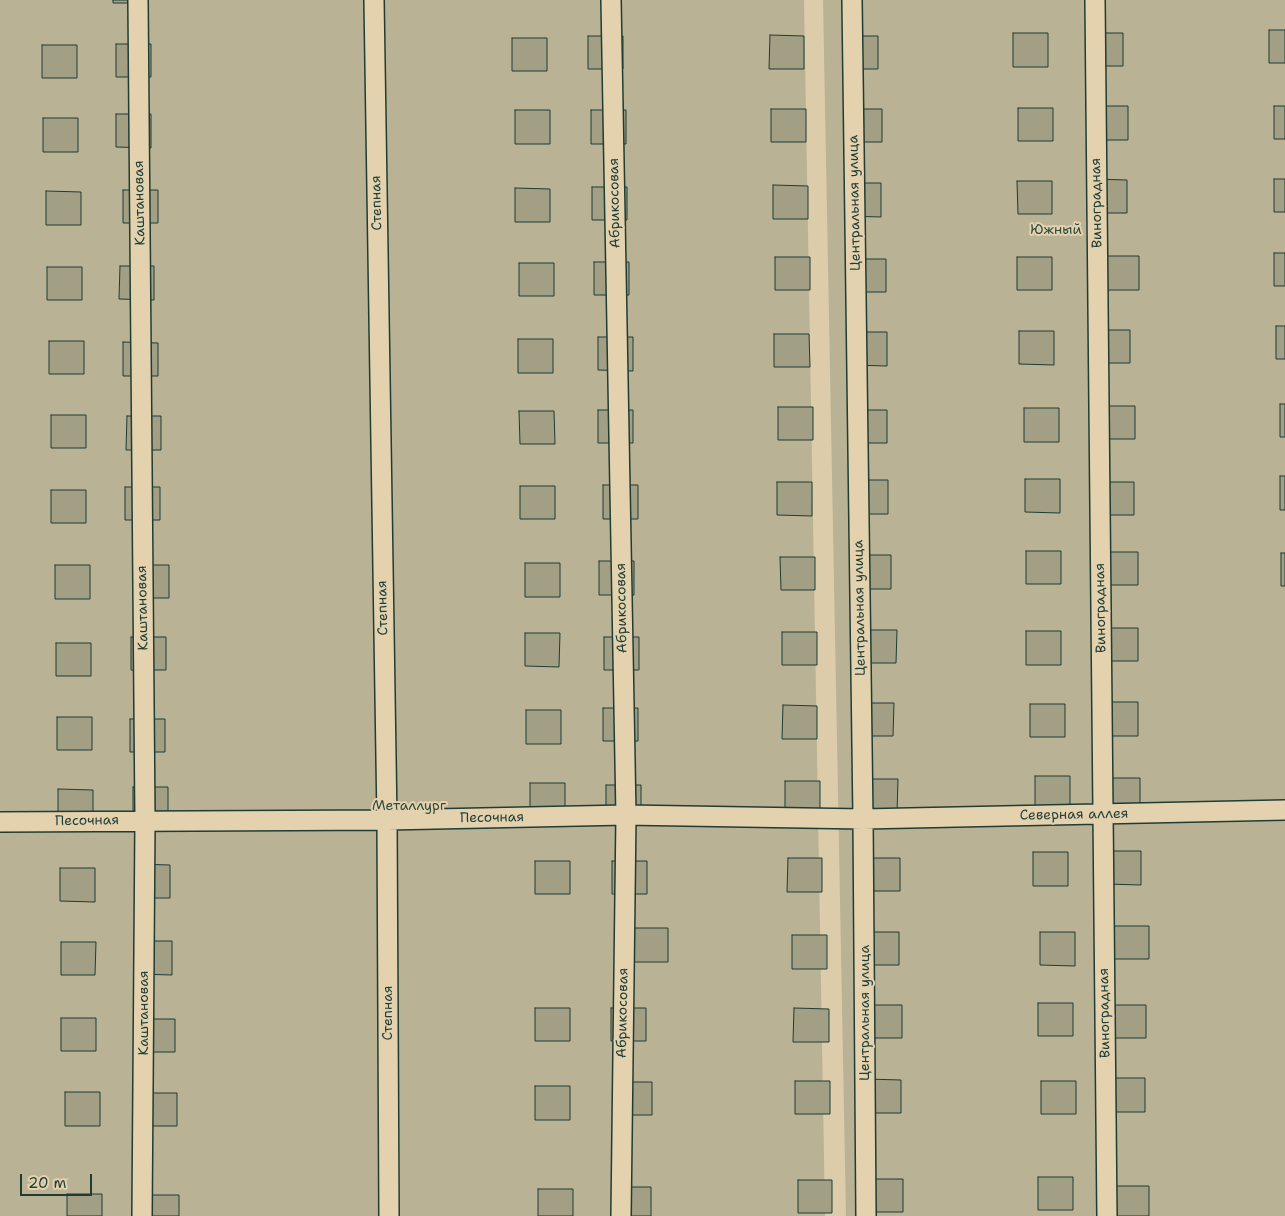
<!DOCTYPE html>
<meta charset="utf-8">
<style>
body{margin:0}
#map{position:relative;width:1285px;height:1216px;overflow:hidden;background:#dcccaa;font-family:"Shantell Sans",sans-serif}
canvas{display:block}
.scale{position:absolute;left:20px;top:1174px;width:72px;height:22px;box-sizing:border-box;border:2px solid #1f3d34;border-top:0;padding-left:6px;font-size:15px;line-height:18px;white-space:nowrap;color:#1f3d34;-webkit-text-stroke:4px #e4d2af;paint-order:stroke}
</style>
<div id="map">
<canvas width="1285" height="1216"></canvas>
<div class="scale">20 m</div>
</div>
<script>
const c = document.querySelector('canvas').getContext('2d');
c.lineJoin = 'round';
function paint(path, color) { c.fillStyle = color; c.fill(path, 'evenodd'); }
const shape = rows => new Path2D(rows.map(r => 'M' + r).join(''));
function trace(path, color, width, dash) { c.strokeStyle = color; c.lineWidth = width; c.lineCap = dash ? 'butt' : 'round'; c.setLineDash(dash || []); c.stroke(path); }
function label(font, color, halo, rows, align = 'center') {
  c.font = font + ' "Shantell Sans",sans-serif'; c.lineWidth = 4; c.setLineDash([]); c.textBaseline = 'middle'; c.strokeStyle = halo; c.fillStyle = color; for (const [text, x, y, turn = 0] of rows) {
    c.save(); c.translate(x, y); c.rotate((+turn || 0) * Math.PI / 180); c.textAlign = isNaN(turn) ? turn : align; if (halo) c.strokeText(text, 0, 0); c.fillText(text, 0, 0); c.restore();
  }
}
paint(shape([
 [0,0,804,0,825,1216,0,1216],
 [823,0,1285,0,1285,1216,846,1216]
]), '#b9b294');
const building = shape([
 [113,0,148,0,148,3,113,3,113,0],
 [1269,30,1285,30,1285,63,1269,63,1269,30],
 [1013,33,1048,33,1048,67,1013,67,1013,33],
 [1089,33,1123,33,1123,66,1088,66,1089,33],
 [770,35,804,36,804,69,769,69,770,35],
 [588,36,623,36,623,69,588,69,588,36],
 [843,36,878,36,878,69,843,69,843,36],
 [512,38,547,38,547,71,512,71,512,38],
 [116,44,151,44,151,77,116,77,116,44],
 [42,45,77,45,77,78,42,78,42,45],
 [1093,106,1128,106,1128,140,1093,140,1093,106],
 [1274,106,1285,106,1285,139,1274,139,1274,106],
 [1018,108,1053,108,1053,141,1018,141,1018,108],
 [771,109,806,109,806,142,771,142,771,109],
 [847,109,882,109,882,142,847,142,847,109],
 [515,110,550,110,550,144,515,144,515,110],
 [591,110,626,110,626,144,591,144,591,110],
 [116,114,151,114,151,148,116,147,116,114],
 [43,118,78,118,78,152,43,152,43,118],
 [1092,179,1127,180,1127,213,1092,213,1092,179],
 [1274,179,1285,179,1285,212,1274,212,1274,179],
 [1017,181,1052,181,1052,214,1018,214,1017,181],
 [846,183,881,183,881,217,846,216,846,183],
 [773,185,808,186,808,219,773,219,773,185],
 [592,187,627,187,627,220,592,220,592,187],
 [515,188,550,189,550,222,515,222,515,188],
 [123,190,158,190,158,223,123,223,123,190],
 [46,191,81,192,81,225,46,225,46,191],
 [1274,253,1285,253,1285,286,1274,286,1274,253],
 [1104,256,1139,256,1139,290,1104,290,1104,256],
 [775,257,810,257,810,290,775,290,775,257],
 [1017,257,1052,257,1052,290,1017,290,1017,257],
 [851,259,886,259,886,292,851,292,851,259],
 [594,262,629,262,629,295,594,295,594,262],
 [519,263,554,263,554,296,519,296,519,263],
 [120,266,154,266,154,300,119,299,120,266],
 [47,267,82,267,82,300,47,300,47,267],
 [1276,326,1285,326,1285,359,1276,359,1276,326],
 [1095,330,1130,330,1130,363,1095,363,1095,330],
 [1019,331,1054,331,1054,365,1019,364,1019,331],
 [852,332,887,332,887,366,852,365,852,332],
 [774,334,809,334,810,367,774,367,774,334],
 [598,337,633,337,633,371,598,370,598,337],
 [518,339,553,339,553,373,518,373,518,339],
 [49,341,84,341,84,374,49,374,49,341],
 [123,342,158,343,158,376,123,376,123,342],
 [1280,404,1285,404,1285,437,1280,437,1280,404],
 [1100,406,1135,406,1135,439,1100,439,1100,406],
 [778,407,813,407,813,440,778,440,778,407],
 [1024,408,1059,408,1059,442,1024,442,1024,408],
 [598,410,633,410,633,443,598,443,598,410],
 [852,410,887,410,887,443,853,443,852,410],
 [519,411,554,411,555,444,520,444,519,411],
 [51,415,86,415,86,448,51,448,51,415],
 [127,416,161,416,161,450,126,450,127,416],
 [1280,476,1285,476,1285,510,1280,510,1280,476],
 [1025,479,1060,479,1060,513,1025,512,1025,479],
 [853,480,888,480,888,514,853,514,853,480],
 [777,482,812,482,812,516,777,515,777,482],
 [1099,482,1134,482,1134,515,1099,515,1099,482],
 [603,485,638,485,638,519,603,519,603,485],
 [520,486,555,486,555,519,520,519,520,486],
 [125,487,160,487,160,520,125,520,125,487],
 [51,490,86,490,86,523,51,523,51,490],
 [1026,551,1061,551,1061,584,1026,584,1026,551],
 [1103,552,1138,552,1138,585,1103,585,1103,552],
 [1281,553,1285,553,1285,586,1281,586,1281,553],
 [856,555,891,555,891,589,856,589,856,555],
 [780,557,815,557,815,590,781,590,780,557],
 [599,561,634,561,634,595,599,595,599,561],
 [525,563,560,563,560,597,525,597,525,563],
 [55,565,90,565,90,599,55,599,55,565],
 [134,565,169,565,169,598,134,598,134,565],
 [1103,628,1138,628,1138,661,1104,661,1103,628],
 [862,630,897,630,896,663,861,663,862,630],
 [1026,631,1061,631,1061,665,1026,665,1026,631],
 [782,632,817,632,817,665,782,665,782,632],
 [525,633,560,633,559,667,525,666,525,633],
 [131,637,166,637,166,670,131,670,131,637],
 [604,637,639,637,639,670,604,670,604,637],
 [56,643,91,643,91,676,56,676,56,643],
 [1103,702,1138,702,1138,736,1103,736,1103,702],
 [859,703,894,703,893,736,858,736,859,703],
 [1030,704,1065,704,1065,737,1030,737,1030,704],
 [783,705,817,706,817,739,782,739,783,705],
 [603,708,638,708,638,741,603,741,603,708],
 [526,710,561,710,561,744,526,744,526,710],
 [57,717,92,717,92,750,57,750,57,717],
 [130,719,165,719,165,752,130,752,130,719],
 [1035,776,1070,776,1070,809,1035,809,1035,776],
 [1105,778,1140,778,1140,811,1105,811,1105,778],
 [863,779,898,779,897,813,863,812,863,779],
 [785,781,820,781,820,815,785,815,785,781],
 [530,783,565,783,565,817,530,817,530,783],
 [606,785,641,785,641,818,606,818,606,785],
 [133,787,168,787,168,820,133,820,133,787],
 [58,789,93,790,93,823,58,823,58,789],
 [1106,851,1141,851,1141,885,1106,884,1106,851],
 [1033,852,1068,852,1068,886,1033,886,1033,852],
 [788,858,822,858,822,892,787,892,788,858],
 [865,858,900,858,900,891,865,891,865,858],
 [535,861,570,861,570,894,535,894,535,861],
 [612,861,647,861,647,894,612,894,612,861],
 [135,864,170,865,170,898,135,898,135,864],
 [60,868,95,868,95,902,60,901,60,868],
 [1114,926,1149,926,1149,959,1113,959,1114,926],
 [633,928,668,928,668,962,633,962,633,928],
 [864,932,899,932,899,965,864,965,864,932],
 [1040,932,1075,932,1075,966,1040,965,1040,932],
 [792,935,827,935,827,969,792,969,792,935],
 [137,941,172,941,172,975,137,974,137,941],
 [61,942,96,942,95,975,61,975,61,942],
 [1038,1003,1073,1003,1073,1036,1038,1036,1038,1003],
 [867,1005,902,1005,902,1038,867,1038,867,1005],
 [1111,1005,1146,1005,1146,1038,1111,1038,1111,1005],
 [535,1008,570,1008,570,1041,535,1041,535,1008],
 [611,1008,646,1008,646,1041,611,1041,611,1008],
 [794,1008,829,1009,829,1042,793,1042,794,1008],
 [61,1018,96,1018,96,1051,61,1051,61,1018],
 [140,1019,175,1019,175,1052,140,1052,140,1019],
 [1110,1078,1145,1078,1145,1112,1110,1112,1110,1078],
 [866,1079,901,1080,901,1113,866,1113,866,1079],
 [795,1081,830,1081,830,1114,795,1114,795,1081],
 [1041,1081,1076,1081,1076,1114,1041,1114,1041,1081],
 [618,1082,652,1082,652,1115,617,1115,618,1082],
 [535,1086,570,1086,570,1120,535,1120,535,1086],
 [65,1092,100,1092,100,1126,65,1126,65,1092],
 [142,1093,177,1093,177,1126,142,1126,142,1093],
 [1038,1177,1073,1177,1073,1210,1038,1210,1038,1177],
 [868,1179,903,1179,903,1212,868,1212,868,1179],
 [798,1180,832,1180,832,1213,798,1213,798,1180],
 [1114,1186,1149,1186,1149,1216,1114,1216,1114,1186],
 [616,1187,651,1187,651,1216,616,1216,616,1187],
 [538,1189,573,1189,573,1216,538,1216,538,1189],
 [67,1194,102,1194,102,1216,67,1216,67,1194],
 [144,1195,179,1195,179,1216,144,1216,144,1195]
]);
paint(building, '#a29f85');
trace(building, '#1f3d34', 1);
const minor = shape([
 [138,0,145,820,142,1216],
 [374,0,387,820,389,1216],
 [611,0,626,815,621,1216],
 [852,0,863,819,866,1216],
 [1095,0,1107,1216],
 [0,822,387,820,626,815,863,819,1285,810]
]);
trace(minor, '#1f3d34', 22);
trace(minor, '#e4d2af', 19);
label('14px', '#1f3d34', '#e4d2af', [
 ["Каштановая",140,203,-91],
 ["Степная",377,203,-91],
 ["Абрикосовая",615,203,-91],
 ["Центральная улица",855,203,-91],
 ["Виноградная",1097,203,-91],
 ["Каштановая",143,608,-91],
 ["Степная",383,608,-91],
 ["Абрикосовая",622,608,-91],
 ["Центральная улица",860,608,-91],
 ["Виноградная",1101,608,-91],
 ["Северная аллея",1074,815,-1],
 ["Песочная",492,818,-1],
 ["Песочная",87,821,-1],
 ["Каштановая",144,1013,-90],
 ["Степная",388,1013,-90],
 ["Абрикосовая",623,1013,-89],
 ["Центральная улица",865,1013,-90],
 ["Виноградная",1105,1013,-91]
]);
label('14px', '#2e493e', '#e4d2af', [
 ["Южный",1056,230],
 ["Металлург",409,806]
]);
</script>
